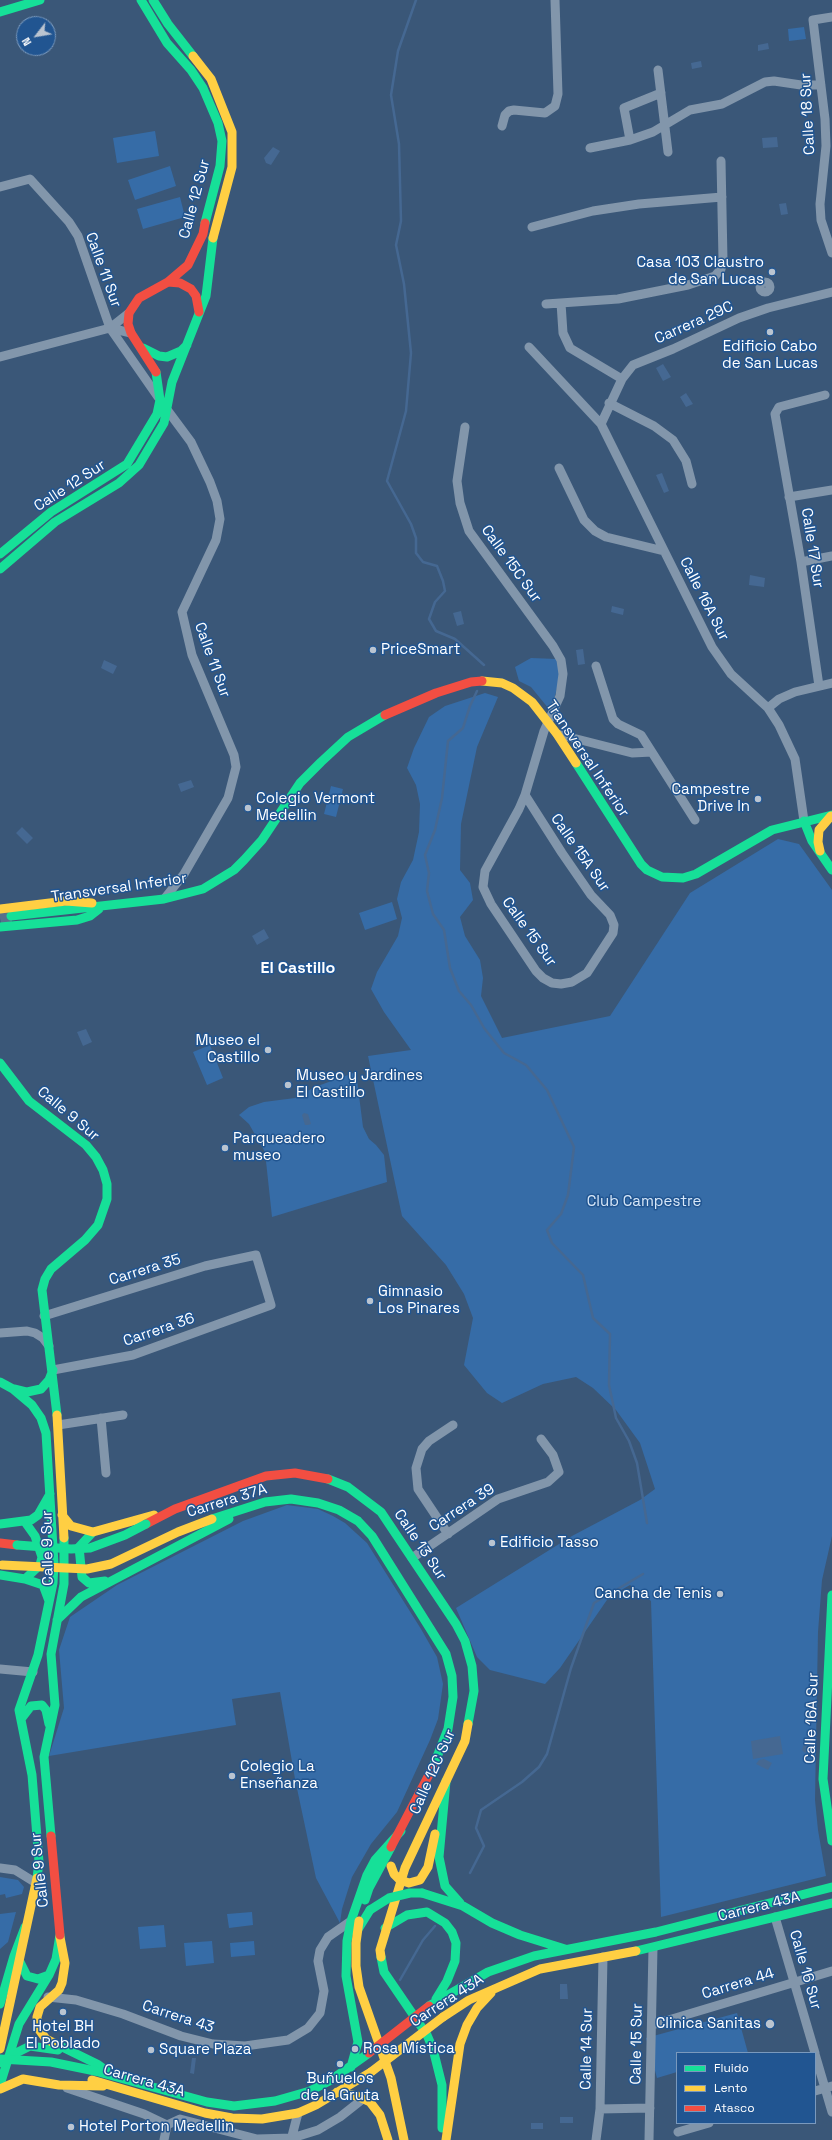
<!DOCTYPE html>
<meta charset="utf-8">
<style>
body{margin:0}
#map{position:relative;width:832px;height:2140px;overflow:hidden;background:#3a5778;font-family:"Space Grotesk",sans-serif}
canvas{display:block}
.legend{position:absolute;left:676px;top:2052px;width:140px;height:72px;box-sizing:border-box;background:#215591;border:1px solid #7a99bd;margin:0;padding:5px 7px;list-style:none;font-size:12px;color:#fff}
.legend li{display:flex;align-items:center;gap:8px;height:20px}
.legend b{width:20px;border:1px solid #7a99bd}
.north{position:absolute;left:16px;top:16px;width:40px;height:40px;box-sizing:border-box;background:#215591;border:1px solid #7a99bd;border-radius:50%;rotate:239deg;font-size:11px;font-weight:700;line-height:16px;text-align:center;color:#fff}
.north::after{content:'';display:block;margin:auto;width:14px;height:18px;background:#bac4d0;clip-path:polygon(50% 0,100% 100%,50% 72%,0 100%)}
</style>
<div id="map">
<canvas width="832" height="2140"></canvas>
<ul class="legend">
<li><b style="height:5px;background:#16e098"></b>Fluido</li>
<li><b style="height:5px;background:#ffcf43"></b>Lento</li>
<li><b style="height:5px;background:#f24e42"></b>Atasco</li>
</ul>
<div class="north">N</div>
</div>
<script>
const c = document.querySelector('canvas').getContext('2d');
c.lineJoin = 'round';
function paint(path, color) { c.fillStyle = color; c.fill(path, 'evenodd'); }
const shape = rows => new Path2D(rows.map(r => 'M' + r).join(''));
function trace(path, color, width, dash) { c.strokeStyle = color; c.lineWidth = width; c.lineCap = dash ? 'butt' : 'round'; c.setLineDash(dash || []); c.stroke(path); }
function label(font, color, halo, rows, align = 'center') {
  c.font = font + ' "Space Grotesk",sans-serif'; c.lineWidth = 3; c.setLineDash([]); c.textBaseline = 'middle'; c.strokeStyle = halo; c.fillStyle = color; for (const [text, x, y, turn = 0] of rows) {
    c.save(); c.translate(x, y); c.rotate((+turn || 0) * Math.PI / 180); c.textAlign = isNaN(turn) ? turn : align; if (halo) c.strokeText(text, 0, 0); c.fillText(text, 0, 0); c.restore();
  }
}
paint(shape([
 [804,27,806,39,789,41,788,29],
 [155,131,159,156,117,163,113,138],
 [170,166,176,186,135,200,128,180],
 [180,197,185,217,143,229,137,209],
 [531,658,557,659,560,676,555,696,549,709,531,687,519,681,515,667],
 [485,693,498,697,477,747,461,824,460,870,470,883,473,900,460,917,465,936,480,960,483,978,481,996,502,1038,610,1016,690,893,778,839,799,844,832,890,832,1536,822,1580,818,1632,815,1800,818,1830,826,1876,661,1917,651,1601,630,1585,609,1597,560,1668,545,1684,490,1670,477,1657,456,1608,572,1536,640,1500,655,1489,640,1443,616,1410,593,1388,576,1377,543,1384,502,1403,487,1393,464,1365,473,1318,464,1294,446,1265,402,1216,368,1056,411,1050,384,1012,371,989,377,972,398,936,402,918,397,899,401,882,413,860,419,832,420,804,416,785,407,768,414,748,429,717,445,706],
 [331,786,343,789,336,817,324,814],
 [392,902,397,919,365,930,359,913],
 [210,1045,223,1078,207,1085,193,1052],
 [356,1072,363,1127,369,1139,376,1145,384,1155,387,1182,272,1217,265,1152,249,1124,239,1115,249,1107,264,1102,295,1098,315,1087],
 [287,1505,318,1509,333,1516,345,1523,367,1543,421,1629,437,1657,443,1684,438,1719,430,1740,397,1812,371,1844,352,1877,342,1909,340,1923,316,1878,295,1779,280,1692,232,1699,236,1725,49,1756,64,1708,59,1650,70,1617,117,1585,243,1521],
 [0,1877,18,1880,24,1887,22,1894,6,1898,5,1894,0,1895],
 [16,1912,8,1942,0,1949,0,1914],
 [252,1912,253,1925,229,1928,227,1914],
 [164,1925,166,1947,140,1949,138,1927],
 [212,1941,214,1963,186,1966,184,1943],
 [254,1941,255,1955,231,1957,230,1943],
 [737,2013,748,2053,677,2053,677,2072,657,2078,646,2038]
]), '#366ca7');
paint(shape([
 [768,43,769,49,758,51,758,45],
 [701,61,702,67,692,69,691,63],
 [777,137,778,147,763,148,762,138],
 [273,147,280,151,271,165,266,163,264,158],
 [786,203,788,214,781,215,779,204],
 [663,364,671,377,663,381,656,368],
 [686,393,693,404,686,407,680,397],
 [662,473,669,491,664,493,656,475],
 [750,575,765,578,764,587,749,585],
 [612,606,624,609,623,615,611,612],
 [461,611,464,624,457,626,453,613],
 [583,649,585,664,578,665,576,650],
 [104,660,117,666,113,674,101,668],
 [191,780,194,787,181,792,178,784],
 [22,827,33,838,27,844,16,833],
 [264,929,269,938,257,945,252,936],
 [86,1029,92,1042,83,1046,77,1032],
 [304,1113,308,1114,311,1124,308,1125,305,1125,302,1115],
 [780,1736,783,1754,753,1759,751,1741],
 [806,1737,810,1740,808,1750,805,1753,802,1750],
 [764,1759,772,1763,768,1770,756,1764,759,1760],
 [560,1984,567,1984,568,1999,560,1999],
 [192,2058,196,2058,194,2074,190,2073],
 [560,2117,573,2117,573,2123,560,2123],
 [531,2123,543,2123,543,2129,531,2129]
]), '#456892');
trace(shape([
 [416,0,398,51,391,95,399,144,401,221,396,245,404,284,411,353,406,411,387,481,411,524,416,538,416,553,423,562,437,566,443,581,445,591,435,602,429,619,436,631,455,639,484,665],
 [477,691,470,706,463,728,448,741,442,798,435,830,425,855,429,873,427,891,433,914,444,930,450,968,459,991,471,1005,484,1028,504,1053,526,1065,547,1090,574,1147,568,1195,561,1214,547,1230,552,1243,583,1275,593,1318,610,1334,609,1385,616,1418,629,1441,637,1463,647,1523],
 [470,1873,484,1846,476,1828,481,1810,522,1782,539,1767,547,1754,571,1668,594,1603,643,1574],
 [400,1980,423,1940,435,1926]
]), '#456892', 2.5);
trace(shape([
 [0,918,11,916]
]), '#58708c', 13, [13, 6]);
trace(shape([
 [832,17,813,20,825,119,826,146,820,204,821,220,832,253],
 [658,70,668,152],
 [502,126,505,115,509,111,514,110,545,113,555,106,558,94,555,0],
 [630,140,624,108,661,93],
 [590,148,630,140,653,132,690,110,722,104,765,82,774,81,801,85,821,85],
 [0,187,30,179,69,222,78,236,110,328,158,397],
 [532,227,593,211,639,204,722,197],
 '760 287a5 5 0 1 1 10 0a5 5 0 1 1-10 0Z',
 [561,303,563,333,570,348,622,379],
 [546,304,618,299,688,285,715,276,721,269,723,260,721,161],
 [110,328,131,333],
 [529,347,601,424,712,647,731,674,768,708,779,725,795,759,804,821],
 [0,357,110,328,129,313],
 [609,403,654,426,673,440,686,461,692,484],
 [601,424,622,379,633,365,673,349,739,318,768,308,832,292],
 [465,427,457,481,460,503,469,531,553,646,561,660,563,674,560,696,544,731,525,795,519,809,485,871,483,887,491,904,536,971,543,978,552,983,561,984,572,982,587,973,613,933,614,925,610,915,591,895,562,853,525,795],
 [559,468,584,520,595,531,606,537,664,551],
 [789,497,832,490],
 [801,562,832,556],
 [596,666,613,719,618,724,641,735,695,820],
 [819,686,801,562,775,414,779,407,825,395],
 [768,708,779,699,795,692,832,683],
 [557,734,632,753,652,752],
 [165,898,184,874,228,798,236,767,234,755,192,655,182,612,216,540,220,519,217,501,210,482,191,442,168,411],
 [44,1316,205,1266,256,1255,271,1305,133,1355,53,1370],
 [0,1333,27,1331,35,1333,43,1338,49,1346],
 [101,1418,106,1473],
 [58,1425,123,1415],
 [448,1534,418,1489,416,1468,422,1449,429,1441,453,1425],
 [412,1558,498,1499,548,1482,559,1472,553,1455,541,1439],
 [0,1669,33,1672],
 [0,1868,15,1870,36,1883],
 [775,1917,815,2053],
 [48,1997,76,2000,123,2014,181,2036,213,2044,245,2046,288,2040,308,2028,320,2013,324,1991,318,1961,320,1950,328,1937,351,1921],
 [652,2025,832,1971],
 [815,2054,832,2112],
 [67,2088,144,2114,167,2125],
 [815,2091,832,2086],
 [600,2109,650,2108],
 [167,2125,180,2119,257,2139,292,2138,318,2130,340,2117,364,2098],
 [678,2132,709,2123],
 [164,2140,167,2125],
 [291,2140,298,2113],
 [596,2140,600,2109,603,1957],
 [649,2140,653,1948]
]), '#8296ab', 9);
trace(shape([
 [141,0,167,43,191,70,203,88,218,123,222,141,220,166,205,223],
 [153,0,168,24,193,56],
 [0,12,40,0],
 [143,348,159,356,167,357,181,351,187,345],
 [0,554,51,512,127,464,157,414,160,400,156,372],
 [0,569,55,522,119,483,139,465,164,423,172,382,206,296,213,238],
 [576,763,641,864,647,870,662,877,683,878,696,874,772,830,832,815],
 [804,821,812,841,832,870],
 [11,916,164,899,203,889,234,870,244,860,262,840,300,783,321,762,348,737,385,715],
 [0,927,77,920,90,916,99,909],
 [0,1063,29,1101,86,1145,96,1157,103,1170,107,1184,107,1199,98,1225,85,1240,51,1269,45,1279,42,1290,57,1415],
 [0,1382,13,1389,32,1405,41,1418,46,1433,54,1564,53,1583,38,1655,19,1710,32,1775,39,1862,37,1878],
 [15,1389,27,1392,41,1389,49,1380,53,1370],
 [328,1479,348,1487,381,1512,456,1624,465,1641,472,1666,474,1691,468,1724],
 [212,1519,265,1502,291,1499,318,1503,339,1510,358,1521,372,1536,446,1654,452,1676,453,1697,448,1729,433,1767],
 [25,1522,35,1536,42,1557,40,1565,25,1579],
 [0,1524,31,1520,38,1515,50,1494],
 [93,1532,79,1547,82,1577,89,1583,105,1581],
 [0,1575,25,1579,43,1585,49,1601],
 [832,1595,823,1779,832,1841],
 [57,1620,81,1597,229,1519],
 [21,1719,31,1706,42,1705,46,1710,49,1724],
 [446,1781,439,1857,445,1886,460,1903],
 [51,1836,44,1757,55,1705,51,1654,64,1584,64,1538],
 [422,1893,463,1906,492,1923,520,1935,565,1949],
 [365,1900,369,1888,391,1847],
 [385,1928,407,1915,427,1912,445,1923,452,1932,456,1943,455,1961,447,1981,436,1999],
 [357,1931,370,1910],
 [636,1951,832,1903],
 [381,1957,384,1972,427,2035,433,2049,442,2085,442,2128],
 [19,1960,27,1976,38,1979,49,1975],
 [0,2004,14,1956,25,1927],
 [429,2006,488,1972,534,1956,656,1932,832,1887],
 [56,2044,97,2064,108,2072],
 [2,2063,10,2056,30,2046,58,2050],
 [351,2067,358,2042,346,1976,347,1941,351,1921,367,1875,375,1860,401,1831],
 [95,2071,207,2102,234,2106,275,2101,310,2091,331,2080,369,2053],
 [0,2085,19,2024,49,1975,56,1959,60,1935]
]), '#16e098', 9);
trace(shape([
 [193,56,211,79,232,132,232,167,213,238],
 [482,681,502,683,513,688,532,702,557,734,576,763],
 [820,851,818,842,819,830,831,816],
 [0,909,66,901,92,903],
 [57,1415,64,1538],
 [62,1515,71,1526,93,1532,154,1515],
 [359,1921,356,1943,356,1966,359,1987,391,2078,404,2140],
 [381,1957,380,1950,405,1868,465,1741,468,1724],
 [443,2017,469,2000,540,1969,636,1951],
 [56,2044,46,2039,38,2028,37,2017,40,2007,59,1990,62,1983,65,1963,60,1937],
 [0,2049,37,1878],
 [92,2080,205,2113,232,2118,262,2119,298,2113,316,2105,371,2072],
 [0,2089,23,2079,59,2085,103,2086],
 [337,2092,357,2096,370,2102,380,2115,388,2140],
 [446,2140,460,2044,467,2025,477,2008,491,1993]
]), '#ffcf43', 9);
trace(shape([
 [168,282,180,283,191,289,196,296,199,312],
 [156,372,131,333,128,324,129,313,139,298,168,282,188,265,203,234,205,223],
 [385,715,436,693,471,682,482,681],
 [146,1524,175,1509,266,1476,295,1473,328,1479],
 [0,1543,17,1545],
 [51,1836,60,1935],
 [391,1847,433,1767]
]), '#f24e42', 9);
trace(shape([
 [17,1545,71,1549,90,1548,125,1535,146,1524],
 [370,1910,389,1898,410,1893,422,1893],
 [0,2059,51,2062,95,2071]
]), '#16e098', 9);
trace(shape([
 [2,1565,87,1569,111,1564,178,1532,212,1519],
 [391,1866,394,1874,400,1880,409,1883,420,1880,428,1867,435,1834],
 [371,2072,443,2017]
]), '#ffcf43', 9);
trace(shape([
 [369,2053,429,2006]
]), '#f24e42', 9);
for (const [x, y, r, color] of [
 [772,272,4,"#bac4d0"],
 [770,332,4,"#bac4d0"],
 [373,650,4,"#bac4d0"],
 [758,799,4,"#bac4d0"],
 [248,808,4,"#bac4d0"],
 [268,1050,4,"#bac4d0"],
 [288,1085,4,"#bac4d0"],
 [225,1148,4,"#bac4d0"],
 [370,1301,4,"#bac4d0"],
 [492,1543,4,"#bac4d0"],
 [720,1594,4,"#bac4d0"],
 [232,1776,4,"#bac4d0"],
 [63,2012,4,"#bac4d0"],
 [770,2024,5,"#bac4d0"],
 [355,2049,4,"#bac4d0"],
 [151,2050,4,"#bac4d0"],
 [340,2064,4,"#bac4d0"],
 [71,2127,4,"#bac4d0"]
]) { const dot = new Path2D(); dot.arc(x, y, r, 0, 2 * Math.PI); c.fillStyle = color; c.fill(dot); trace(dot, '#215591', 1.5); }
label('15px', '#fff', '#215591', [
 ["Calle 18 Sur",808,114,-93],
 ["Calle 12 Sur",195,199,-75],
 ["Calle 11 Sur",103,270,70],
 ["Carrera 29C",694,323,-24],
 ["Calle 12 Sur",70,486,-33],
 ["Calle 17 Sur",812,548,81],
 ["Calle 15C Sur",511,564,54],
 ["Calle 16A Sur",704,599,63],
 ["Calle 11 Sur",212,660,70],
 ["Transversal Inferior",587,759,56],
 ["Calle 15A Sur",580,853,55],
 ["Transversal Inferior",119,888,-8],
 ["Calle 15 Sur",529,932,54],
 ["Calle 9 Sur",68,1114,40],
 ["Carrera 35",145,1270,-17],
 ["Carrera 36",159,1330,-19],
 ["Carrera 37A",227,1501,-17],
 ["Carrera 39",462,1508,-33],
 ["Calle 13 Sur",420,1545,56],
 ["Calle 9 Sur",48,1548,-91],
 ["Calle 16A Sur",812,1718,-88],
 ["Calle 12C Sur",433,1772,-66],
 ["Calle 9 Sur",40,1870,-96],
 ["Carrera 43A",759,1907,-14],
 ["Calle 16 Sur",805,1970,74],
 ["Carrera 44",738,1984,-17],
 ["Carrera 43A",447,2001,-33],
 ["Carrera 43",178,2017,18],
 ["Calle 15 Sur",637,2044,-89],
 ["Calle 14 Sur",587,2049,-89],
 ["Carrera 43A",144,2081,16]
]);
label('15px', '#fff', '#215591', [
 ["Casa 103 Claustro",764,263,"right"],
 ["de San Lucas",764,280,"right"],
 ["Edificio Cabo",770,347,"center"],
 ["de San Lucas",770,364,"center"],
 ["PriceSmart",381,650],
 ["Campestre",750,790,"right"],
 ["Drive In",750,807,"right"],
 ["Colegio Vermont",256,799],
 ["Medellin",256,816],
 ["Museo el",260,1041,"right"],
 ["Castillo",260,1058,"right"],
 ["Museo y Jardines",296,1076],
 ["El Castillo",296,1093],
 ["Parqueadero",233,1139],
 ["museo",233,1156],
 ["Gimnasio",378,1292],
 ["Los Pinares",378,1309],
 ["Edificio Tasso",500,1543],
 ["Cancha de Tenis",712,1594,"right"],
 ["Colegio La",240,1767],
 ["Enseñanza",240,1784],
 ["Clinica Sanitas",761,2024,"right"],
 ["Hotel BH",63,2027,"center"],
 ["El Poblado",63,2044,"center"],
 ["Rosa Mística",363,2049],
 ["Square Plaza",159,2050],
 ["Buñuelos",340,2079,"center"],
 ["de la Gruta",340,2096,"center"],
 ["Hotel Porton Medellin",79,2127]
], 'left');
label('15px', '#d8e8f9', '#215591', [
 ["Club Campestre",644,1202]
]);
label('bold 16px', '#fff', '#215591', [
 ["El Castillo",298,969]
]);
</script>
